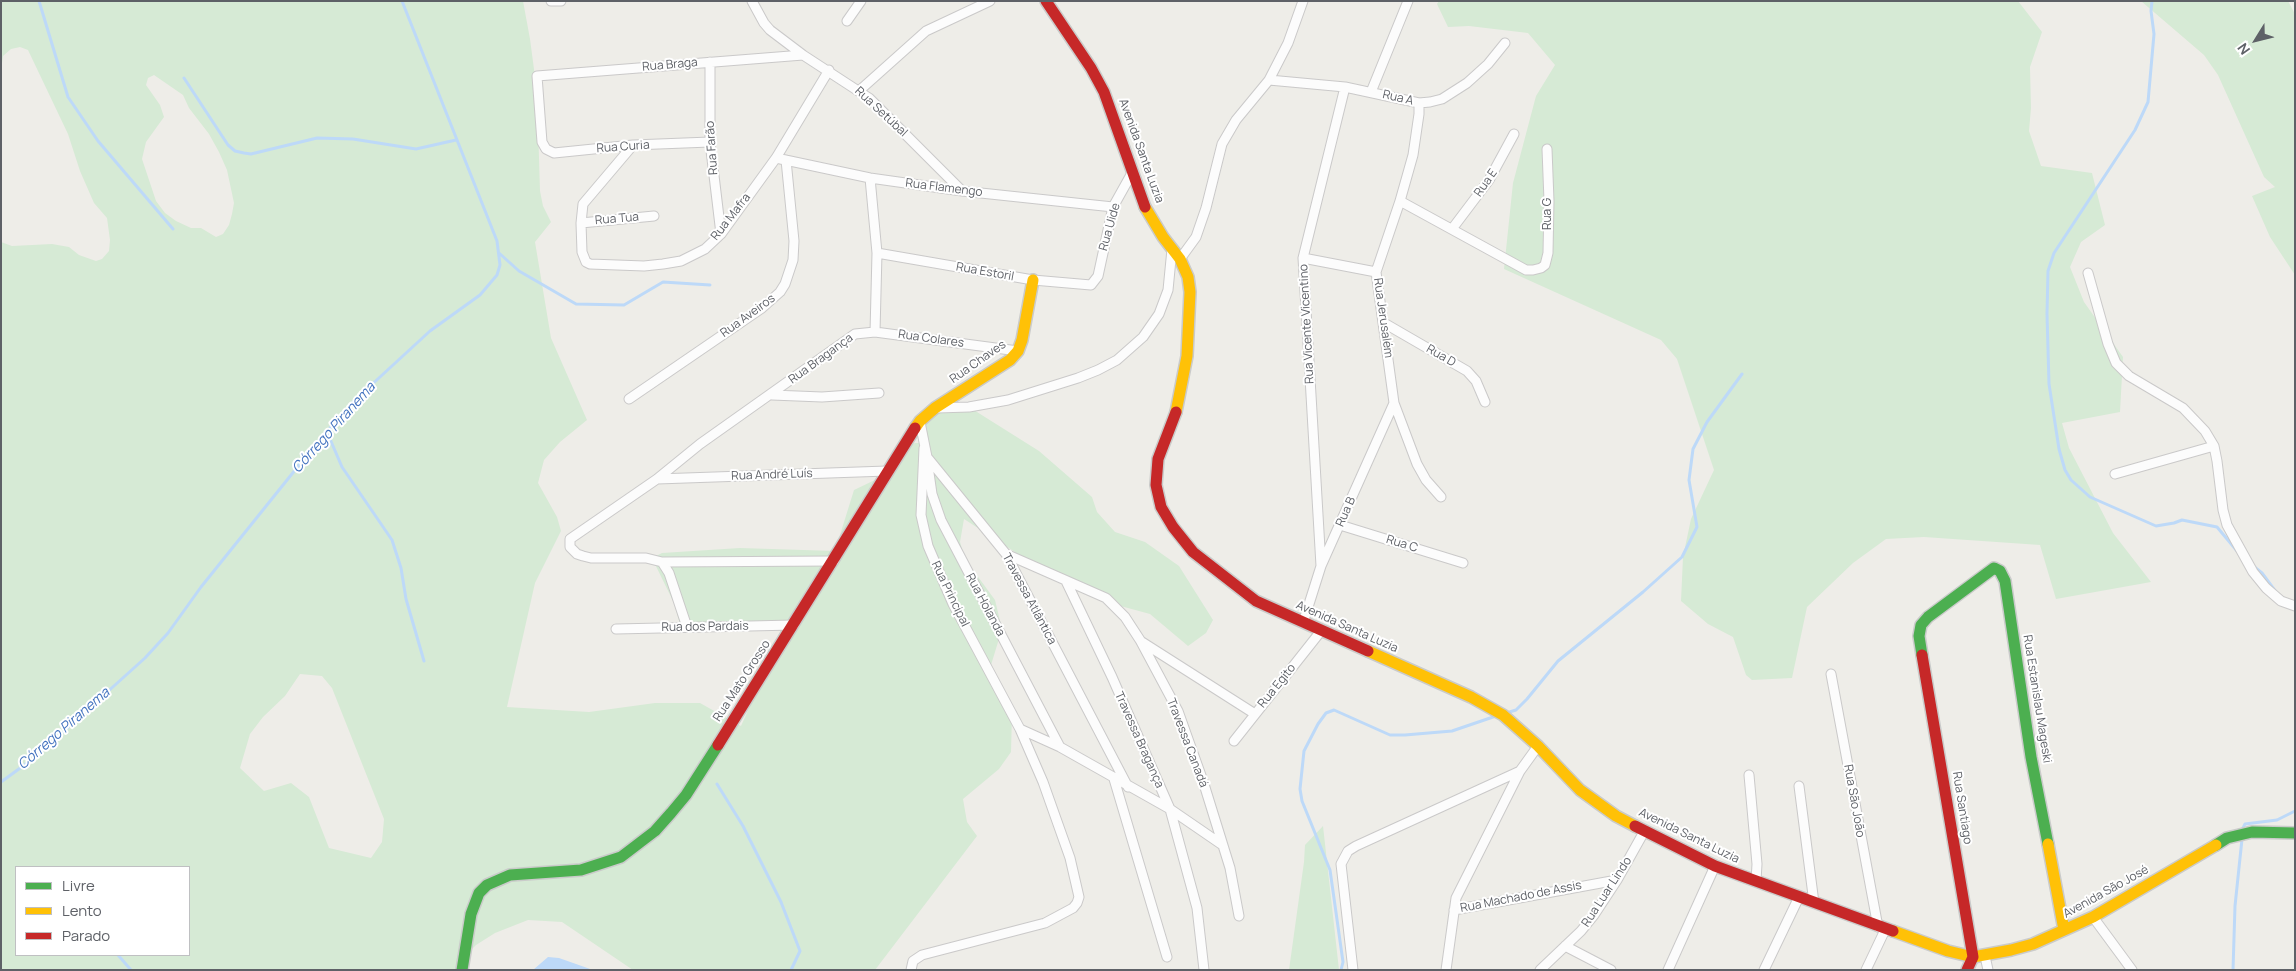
<!DOCTYPE html>
<meta charset="utf-8">
<style>
body{margin:0}
#map{position:relative;width:2296px;height:971px;overflow:hidden;background:#eeede8;font-family:Manrope,sans-serif}
canvas{display:block}
.frame{position:absolute;inset:0;border:2px solid #5e6167;pointer-events:none}
.legend{position:absolute;left:15px;top:866px;width:175px;height:90px;box-sizing:border-box;background:#fff;border:1px solid #bfc0c2;margin:0;padding:6px 9px;list-style:none;font-size:15px;color:#5e6167}
.legend li{display:flex;align-items:center;gap:10px;height:25px}
.legend b{width:25px;border:1px solid #bfc0c2}
.north{position:absolute;left:2231px;top:15px;width:50px;height:50px;-webkit-text-stroke:4px #fff;paint-order:stroke;rotate:234deg;font-size:14px;font-weight:700;line-height:20px;text-align:center;color:#5e6167}
.north::after{content:'';display:block;margin:auto;width:18px;height:22px;background:#5e6167;clip-path:polygon(50% 0,100% 100%,50% 72%,0 100%)}
</style>
<div id="map">
<canvas width="2296" height="971"></canvas>
<div class="frame"></div>
<ul class="legend">
<li><b style="height:6px;background:#4caf50"></b>Livre</li>
<li><b style="height:6px;background:#ffc107"></b>Lento</li>
<li><b style="height:6px;background:#c62828"></b>Parado</li>
</ul>
<div class="north">N</div>
</div>
<script>
const c = document.querySelector('canvas').getContext('2d');
c.lineJoin = 'round';
function paint(path, color) { c.fillStyle = color; c.fill(path, 'evenodd'); }
const shape = rows => new Path2D(rows.map(r => 'M' + r).join(''));
function trace(path, color, width, dash) { c.strokeStyle = color; c.lineWidth = width; c.lineCap = dash ? 'butt' : 'round'; c.setLineDash(dash || []); c.stroke(path); }
function label(font, color, halo, rows, align = 'center') {
  c.font = font + ' Manrope,sans-serif'; c.lineWidth = 4; c.setLineDash([]); c.textBaseline = 'middle'; c.strokeStyle = halo; c.fillStyle = color; for (const [text, x, y, turn = 0] of rows) {
    c.save(); c.translate(x, y); c.rotate((+turn || 0) * Math.PI / 180); c.textAlign = isNaN(turn) ? turn : align; if (halo) c.strokeText(text, 0, 0); c.fillText(text, 0, 0); c.restore();
  }
}
paint(shape([
 [1,1,523,1,530,39,537,92,540,191,543,206,551,222,535,242,551,338,587,420,560,442,544,460,538,483,557,517,561,531,535,583,507,707,589,712,655,703,700,703,741,726,788,621,682,631,674,603,652,558,662,553,740,548,835,551,854,490,877,479,899,450,915,443,920,443,922,425,936,412,969,407,1039,451,1092,497,1097,512,1115,532,1145,542,1179,566,1213,620,1206,633,1188,646,1150,614,1102,601,1055,578,964,519,960,542,965,559,995,600,1002,629,991,665,1012,714,1011,752,999,769,963,799,967,822,977,836,875,970,633,970,562,922,528,920,495,933,476,945,470,951,464,970,1,970,1,242,12,246,52,244,69,247,79,255,96,261,102,259,109,251,110,240,107,218,94,203,80,171,68,134,28,50,20,47,11,49,3,56,1,70],
 [154,75,183,95,189,108,209,134,219,152,227,170,234,203,232,214,229,225,223,234,216,237,201,228,191,228,176,221,165,213,156,201,142,159,146,142,164,117,160,105,146,85,148,78],
 [300,674,322,676,332,688,384,819,382,842,371,858,329,848,309,797,291,783,264,791,240,768,250,734,263,717,285,696],
 [16,867,189,867,189,955,16,955],
 [1439,1,2018,1,2042,32,2030,67,2031,108,2029,131,2041,166,2092,173,2105,225,2081,242,2070,267,2084,302,2123,357,2120,412,2062,423,2069,448,2113,533,2151,582,2056,599,2040,545,1924,537,1886,539,1853,563,1807,607,1792,678,1752,680,1746,675,1733,637,1708,624,1681,601,1683,557,1691,519,1714,470,1677,359,1661,340,1504,269,1513,183,1536,96,1555,65,1528,33,1469,26,1448,27,1437,4],
 [2141,1,2288,1,2295,14,2295,275,2270,237,2252,196,2275,187,2264,177,2218,75,2204,55],
 [1323,826,1339,970,1289,970,1304,862,1305,845]
]), '#d6ead5');
paint(shape([
 [548,957,559,958,593,970,533,970]
]), '#bdd9f8');
trace(shape([
 [39,1,68,97,98,141,173,229],
 [2152,1,2151,11,2154,34,2148,102,2135,130,2054,253,2048,271,2047,314,2049,384,2059,449,2065,470,2071,480,2090,497,2156,526,2174,523,2182,520,2217,527,2237,551],
 [184,78,228,145,235,151,244,153,251,154,317,138,353,139,416,149,456,140],
 [499,253,519,271,576,304,624,305,663,282,710,285],
 [327,432,342,467,392,540,401,568,406,599,424,661],
 [2252,565,2262,573,2276,592],
 [1506,713,1516,710,1527,699,1558,661,1643,592,1682,557,1697,527,1689,480,1693,449,1707,422,1742,374],
 [1,782,34,758,145,658,168,633,201,587,316,444,355,400,430,331,480,295,497,275,500,265,497,241,402,1],
 [717,784,743,826,781,902,800,951,791,970],
 [2242,830,2245,824,2277,820,2295,811],
 [118,955,131,970],
 [1341,970,1343,962,1330,870,1302,801,1300,789,1304,751,1318,724,1326,713,1334,710,1390,735,1405,735,1452,731,1496,716],
 [2233,970,2235,906,2242,839]
]), '#bdd9f8', 3);
const street = shape([
 [551,1,561,1],
 [752,1,764,23,770,30,803,55,869,98,962,191],
 [847,21,861,1],
 [710,62,710,142,721,234],
 [1269,80,1345,87,1419,103,1430,102,1442,99,1467,83,1488,64,1505,43],
 [860,90,926,31,990,1],
 [1371,92,1408,1],
 [1419,103,1419,114,1413,155,1400,201,1376,272,1394,403,1417,464,1426,480,1441,497],
 [710,142,633,145,554,153,546,149,542,142,537,76,803,55],
 [633,145,583,204,581,223,582,252,586,262,590,264,644,266,663,264,681,261,705,249,721,234,776,158,829,70],
 [776,158,870,178,962,191,1113,207],
 [870,178,877,253,875,332],
 [1400,201,1526,270,1533,270,1541,268,1545,265,1548,253,1549,201,1547,149],
 [581,223,654,216],
 [1452,229,1489,180,1514,134],
 [877,253,1033,280,1091,285,1098,276,1113,207,1132,173],
 [1303,258,1376,272],
 [1180,259,1196,237,1206,208,1222,144,1236,120,1269,80,1288,43,1303,1],
 [2088,273,2108,344,2116,363,2129,376,2183,408,2205,431,2214,446,2217,461,2223,510,2227,525,2253,572,2266,588,2281,601,2295,606],
 [1384,323,1467,371,1476,381,1485,402],
 [772,395,822,397,879,393],
 [629,399,762,308,780,292,785,284,793,260,794,241,786,160],
 [937,408,969,407,1008,400,1078,378,1098,370,1117,360,1143,337,1159,314,1168,290,1172,249],
 [920,422,927,457,1006,554,1128,787],
 [928,466,932,494,941,520,1060,747],
 [2115,474,2214,446],
 [657,479,887,471],
 [1340,525,1463,563],
 [1006,554,1106,598,1125,617,1140,640,1178,711,1203,781,1230,868,1239,916],
 [662,562,834,561],
 [1321,566,1303,258,1345,87],
 [1066,581,1112,677,1170,809,1197,908,1204,970],
 [1303,623,1321,566,1394,403],
 [687,627,669,573,662,562,646,558,591,558,583,556,577,554,570,547,570,539,657,479,700,444,855,334,875,332,1018,351],
 [616,629,794,625],
 [1142,642,1255,714],
 [1831,674,1878,927],
 [1020,729,1060,747,1170,809,1221,844],
 [1234,741,1321,631],
 [1749,775,1757,864,1756,881],
 [1114,779,1167,957],
 [1799,786,1814,903],
 [1454,910,1617,880],
 [2093,917,2132,970],
 [1565,946,1611,970],
 [1985,956,1988,970],
 [911,970,913,961,922,955,1045,923,1073,908,1077,903,1079,897,1070,858,1043,782,1020,729,953,604,928,546,921,515,924,448],
 [1353,970,1341,864,1348,851,1356,846,1520,771],
 [1446,970,1456,898,1520,771,1538,746],
 [1540,970,1581,931,1594,915,1617,880,1645,830],
 [1668,970,1715,866],
 [1764,970,1799,897],
 [1866,970,1885,930]
]);
const fast = shape([
 [1922,655,1919,636,1921,625,1928,617,1994,568,2000,571,2005,581,2031,757,2048,844],
 [2216,845,2227,838,2252,832,2295,833],
 [462,970,471,914,479,893,487,885,510,875,581,870,621,857,655,831,671,813,686,795,718,745]
]);
const slow = shape([
 [1145,207,1163,237,1180,259,1188,277,1190,292,1187,356,1176,412],
 [915,428,920,421,935,408,1010,360,1018,351,1022,340,1033,280],
 [1368,651,1471,697,1503,715,1538,746,1580,790,1616,816,1635,826],
 [2048,844,2064,930],
 [1893,931,1948,951,1973,957,2011,950,2033,944,2093,917,2216,845]
]);
const jam = shape([
 [1046,1,1091,68,1104,92,1145,207],
 [1176,412,1158,459,1156,485,1161,507,1173,527,1193,552,1256,601,1368,651],
 [1922,655,1973,957,1967,970],
 [718,745,915,428],
 [1635,826,1715,866,1893,931]
]);
trace(street, '#cac9c9', 11);
trace(fast, '#cacbca', 14);
trace(slow, '#cacbca', 14);
trace(jam, '#cacbca', 14);
trace(street, '#fcfcfc', 9);
trace(fast, '#4caf50', 11);
trace(slow, '#ffc107', 11);
trace(jam, '#c62828', 11);
label('12px', '#5e6167', '#fff', [
 ["Rua Braga",670,65,-5],
 ["Rua A",1398,98,13],
 ["Rua Setúbal",881,112,43],
 ["Rua Curia",623,147,-4],
 ["Rua Farão",712,148,-94],
 ["Avenida Santa Luzia",1141,151,70],
 ["Rua E",1486,183,-55],
 ["Rua Flamengo",944,188,7],
 ["Rua G",1548,214,-90],
 ["Rua Mafra",731,217,-52],
 ["Rua Tua",617,219,-5],
 ["Rua Uide",1110,227,-74],
 ["Rua Estoril",985,272,10],
 ["Rua Aveiros",748,316,-36],
 ["Rua Jerusalém",1383,318,82],
 ["Rua Vicente Vicentino",1307,324,-93],
 ["Rua Colares",931,339,8],
 ["Rua D",1441,356,30],
 ["Rua Bragança",821,359,-36],
 ["Rua Chaves",978,362,-35],
 ["Rua André Luís",772,475,-2],
 ["Rua B",1346,512,-66],
 ["Rua C",1402,544,17],
 ["Rua Principal",950,594,64],
 ["Travessa Atlântica",1029,599,62],
 ["Rua Holanda",985,605,62],
 ["Rua dos Pardais",705,627,-1],
 ["Avenida Santa Luzia",1347,627,24],
 ["Rua Mato Grosso",742,681,-57],
 ["Rua Egito",1277,686,-51],
 ["Rua Estanislau Mageski",2037,699,81],
 ["Travessa Bragança",1139,740,66],
 ["Travessa Canadá",1187,743,69],
 ["Rua São João",1854,801,80],
 ["Rua Santiago",1962,808,81],
 ["Avenida Santa Luzia",1689,836,26],
 ["Rua Luar Lindo",1607,892,-57],
 ["Avenida São José",2106,892,-29],
 ["Rua Machado de Assis",1521,897,-11]
]);
label('italic 14px', '#4272bf', '#fff', [
 ["Córrego Piranema",334,428,-48],
 ["Córrego Piranema",64,729,-41]
]);
</script>
